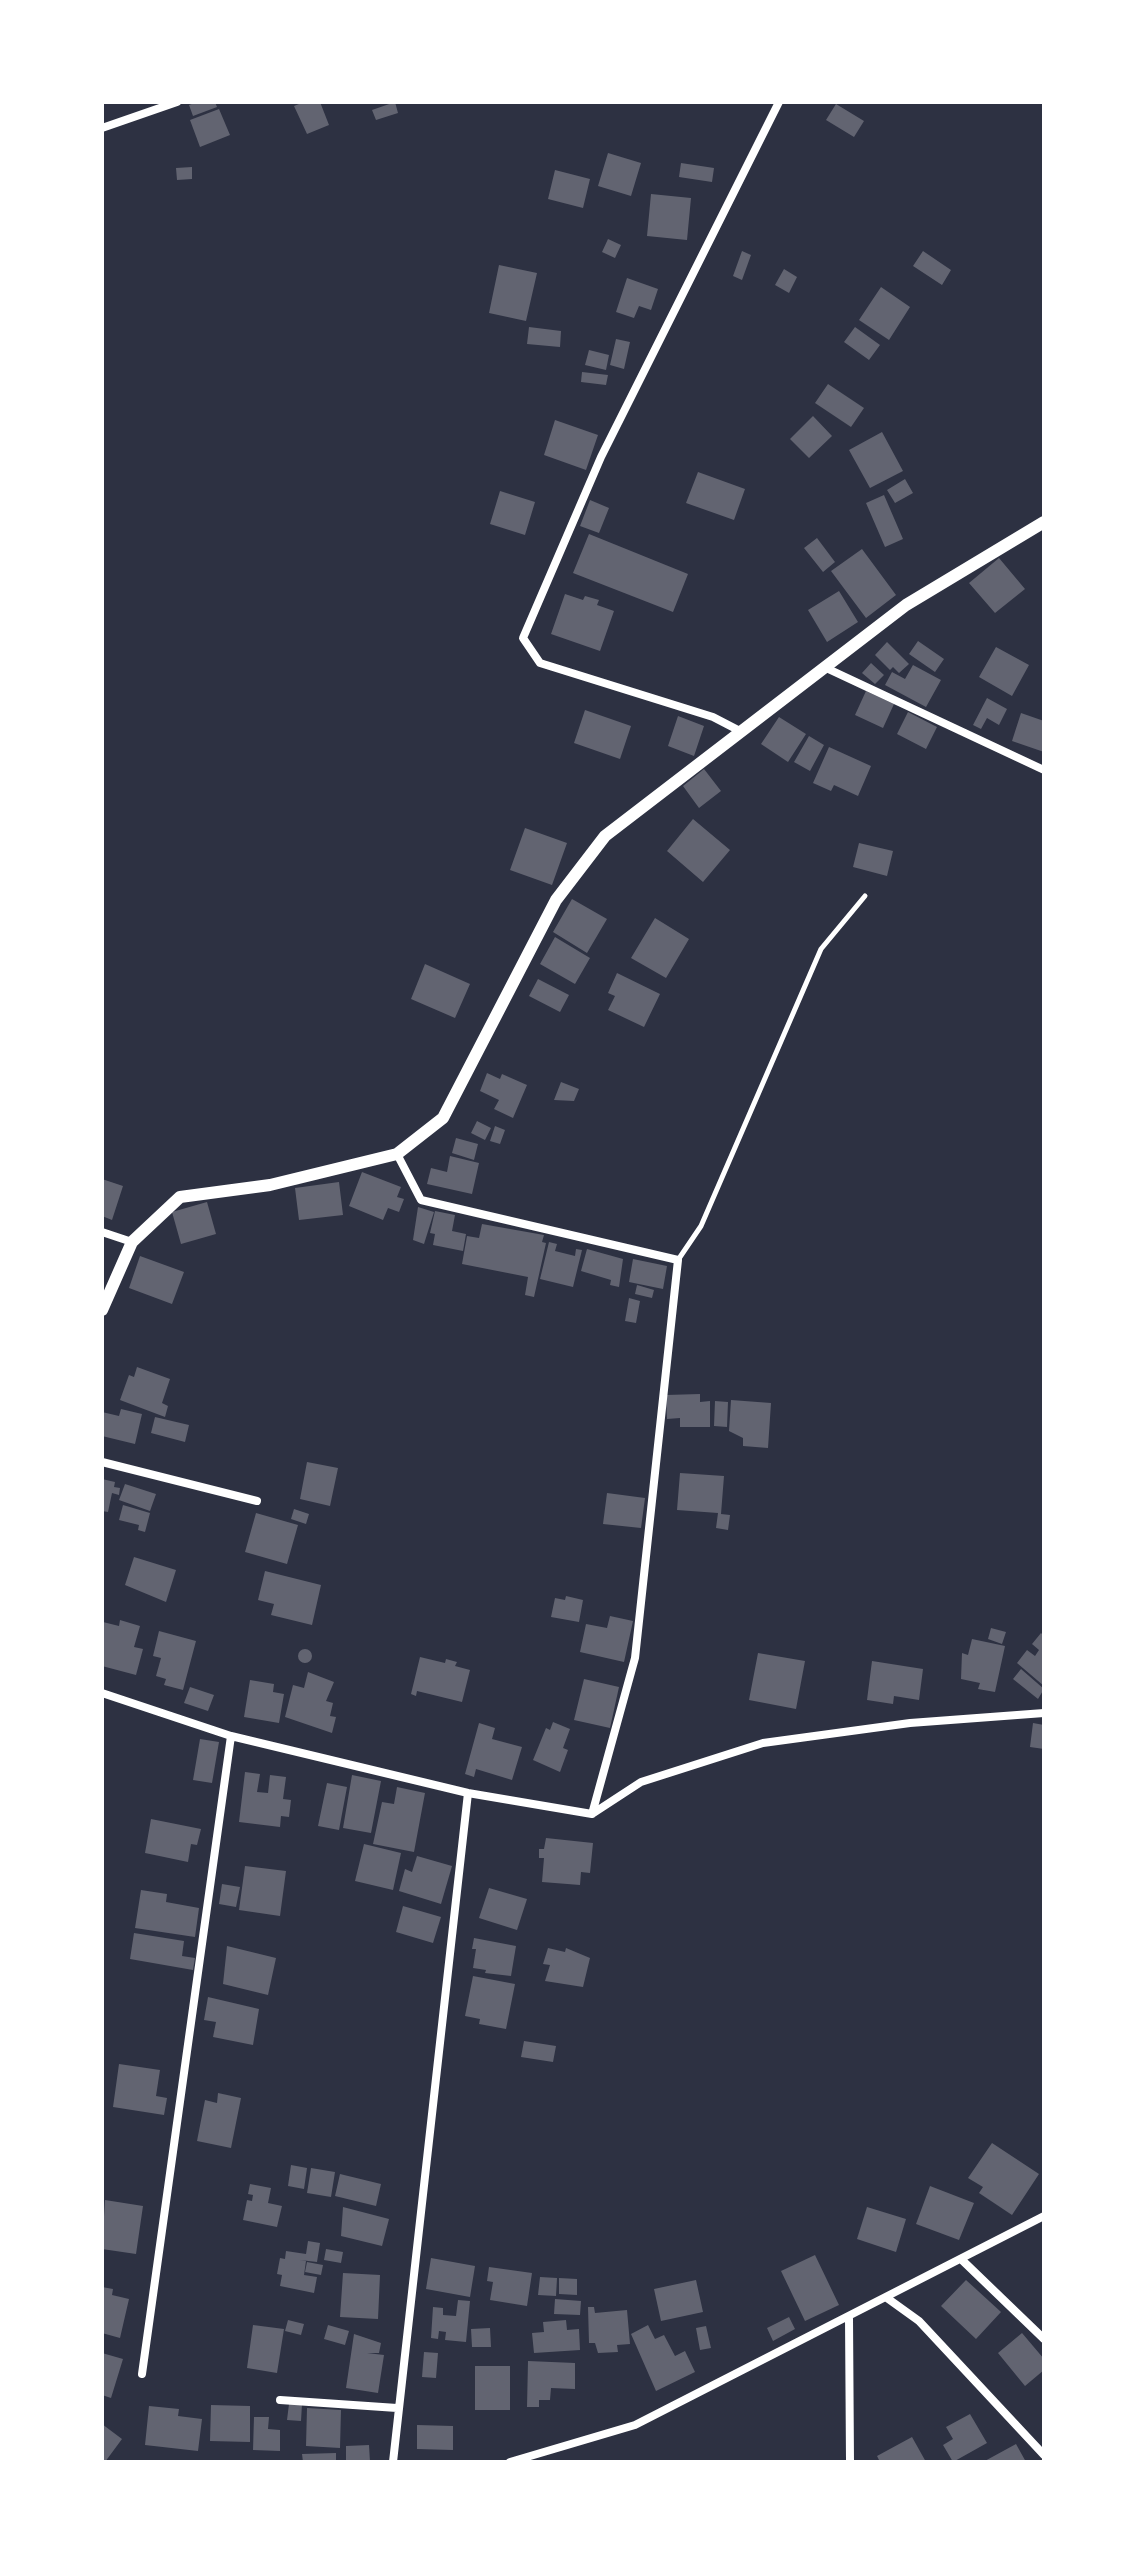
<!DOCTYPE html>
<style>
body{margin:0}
#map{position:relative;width:1146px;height:2564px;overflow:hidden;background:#2d3142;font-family:Figtree,sans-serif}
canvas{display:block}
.frame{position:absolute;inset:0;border:104px solid #fff;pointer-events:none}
</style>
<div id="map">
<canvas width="1146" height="2564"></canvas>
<div class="frame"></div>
</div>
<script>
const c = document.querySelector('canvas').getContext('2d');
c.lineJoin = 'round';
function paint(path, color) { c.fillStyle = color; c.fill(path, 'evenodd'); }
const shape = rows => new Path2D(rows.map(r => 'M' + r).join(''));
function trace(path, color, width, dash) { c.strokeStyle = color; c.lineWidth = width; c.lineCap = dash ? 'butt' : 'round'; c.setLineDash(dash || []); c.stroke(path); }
paint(shape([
 [197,102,215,102,217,107,193,116,189,105],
 [304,102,320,102,329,125,307,134,294,106],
 [395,102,398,113,376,120,372,110],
 [836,104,864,121,854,137,826,120],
 [219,109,230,135,200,147,190,120],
 [608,153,641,163,631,196,598,186],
 [681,163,714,168,712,182,679,177],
 [192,167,192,179,177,180,176,168],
 [555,170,590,179,583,208,548,199],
 [651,194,691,198,687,240,647,236],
 [608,239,621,245,615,258,602,252],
 [742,251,751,255,742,280,733,276],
 [923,251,951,270,942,285,913,266],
 [499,265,537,273,526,321,489,313],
 [784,269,797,277,789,293,775,285],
 [627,278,658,289,651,310,639,306,634,318,616,312],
 [881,287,910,307,889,340,859,320],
 [529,327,561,331,560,347,527,344],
 [855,327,880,345,869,360,844,342],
 [616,339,630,342,624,369,610,365],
 [589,350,609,355,606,370,585,365],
 [582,372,608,375,606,385,581,382],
 [828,384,864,408,851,427,815,403],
 [813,416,832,436,809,458,790,439],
 [555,420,598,435,586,470,544,455],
 [882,432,903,471,870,488,849,450],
 [698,472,745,489,734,520,686,503],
 [905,479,913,493,895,503,887,490],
 [500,491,535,502,525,535,490,524],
 [884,495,903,539,885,547,866,503],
 [590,500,609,508,599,533,580,526],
 [589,534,688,574,673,612,573,573],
 [817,538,835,562,823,572,804,548],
 [862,549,896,595,866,618,831,571],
 [999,558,1025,589,995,613,969,583],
 [839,591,858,622,827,642,808,610],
 [565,594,583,600,585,596,599,600,597,605,614,611,600,651,551,634],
 [918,641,944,659,935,672,909,654],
 [887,642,909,664,899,673,893,667,890,670,875,655],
 [996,647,1029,665,1012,696,979,677],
 [871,663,884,675,875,684,862,673],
 [913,665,941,680,926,707,885,685,892,672,905,679],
 [866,691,894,704,883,728,855,715],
 [987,698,1007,709,999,725,987,718,981,729,973,725],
 [585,710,631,726,620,759,574,743],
 [908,712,937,727,926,749,897,734],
 [1021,713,1044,721,1044,752,1012,741],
 [678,716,704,726,694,756,668,746],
 [779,717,806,734,788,762,761,744],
 [809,736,824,745,810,771,794,762],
 [829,747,871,766,858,796,834,785,831,791,813,783],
 [704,769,721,791,699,808,683,786],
 [693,819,730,850,703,882,667,851],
 [525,828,567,843,552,885,510,870],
 [859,843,893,851,887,876,853,867],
 [572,899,607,919,587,953,553,932],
 [655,918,689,939,666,978,631,958],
 [555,937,590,958,575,984,540,964],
 [425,964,470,984,455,1018,411,999],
 [617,973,660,994,644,1027,608,1010,615,996,608,993],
 [538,979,569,995,560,1012,529,996],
 [487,1073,500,1079,502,1074,527,1085,513,1118,494,1109,499,1100,480,1091],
 [561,1082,579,1089,574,1101,554,1100],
 [477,1121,491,1128,485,1140,471,1133],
 [495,1126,505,1130,500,1144,490,1141],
 [456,1138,478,1144,474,1160,452,1153],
 [450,1156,479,1163,472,1194,427,1184,431,1168,447,1172],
 [362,1172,401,1187,397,1197,404,1199,399,1212,388,1208,383,1220,349,1206],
 [102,1179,123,1186,112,1220,102,1216],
 [339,1182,343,1215,299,1220,295,1188],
 [207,1202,216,1234,181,1244,172,1212],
 [418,1207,434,1212,424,1244,413,1240],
 [435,1211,455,1215,452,1231,466,1234,463,1251,433,1245,435,1234,430,1233],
 [482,1224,544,1235,542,1242,546,1243,534,1297,525,1295,528,1277,462,1264,467,1236,479,1238],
 [549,1242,557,1244,555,1251,575,1256,576,1249,582,1250,573,1287,540,1279],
 [587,1249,623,1259,619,1287,610,1285,611,1280,581,1271],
 [140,1256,184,1272,172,1304,129,1288],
 [633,1259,667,1266,663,1289,629,1282],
 [637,1285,654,1290,652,1298,635,1294],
 [629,1298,640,1301,636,1323,625,1321],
 [137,1367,170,1379,162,1403,168,1406,165,1417,120,1400,129,1375,134,1377],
 [700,1394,700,1402,710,1401,710,1427,680,1427,680,1418,667,1419,666,1395],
 [731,1400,771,1403,768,1448,743,1446,743,1438,729,1431],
 [715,1401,728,1402,727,1427,714,1426],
 [121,1409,142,1414,135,1444,102,1436,102,1412,119,1416],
 [155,1417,189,1425,185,1442,151,1433],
 [307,1462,338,1468,330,1506,300,1499],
 [680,1473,724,1476,721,1514,730,1515,728,1530,716,1528,718,1513,677,1510],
 [102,1479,115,1482,114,1487,120,1488,119,1495,112,1493,108,1512,102,1511],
 [125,1484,156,1494,150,1511,119,1500],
 [607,1493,645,1498,641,1528,603,1524],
 [123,1505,150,1513,145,1532,138,1530,139,1525,119,1520],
 [294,1509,309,1514,306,1524,291,1519],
 [256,1513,298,1525,287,1564,245,1552],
 [134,1557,176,1570,166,1602,125,1585],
 [265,1571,321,1585,312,1625,271,1615,274,1604,258,1600],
 [566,1596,583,1600,579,1622,551,1617,555,1598,565,1600],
 [610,1616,633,1621,624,1662,580,1652,586,1624,607,1628],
 [120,1620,140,1626,134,1647,143,1649,136,1675,102,1666,103,1622,119,1626],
 [991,1628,1006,1632,1002,1644,988,1639],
 [159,1631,196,1641,183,1690,164,1685,166,1679,156,1676,161,1658,153,1656],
 [1041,1633,1044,1636,1044,1686,1017,1663,1027,1650,1035,1656,1039,1650,1032,1644],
 [972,1639,1005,1646,995,1692,978,1689,980,1683,961,1679,962,1653,968,1655],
 '298 1656a7 7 0 1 1 14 0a7 7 0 1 1-14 0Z',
 [758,1653,805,1661,796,1709,749,1700],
 [420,1657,445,1663,446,1659,457,1662,455,1666,470,1670,462,1702,417,1691,416,1696,411,1694],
 [872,1661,923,1669,919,1700,894,1696,893,1704,867,1700],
 [1021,1669,1044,1689,1038,1699,1013,1679],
 [308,1672,334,1682,326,1701,333,1703,330,1716,336,1717,332,1733,285,1717,293,1685,304,1688],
 [584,1679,619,1687,610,1728,574,1720],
 [250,1680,274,1684,273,1692,284,1694,279,1723,244,1717],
 [190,1687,214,1695,208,1711,184,1703],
 [553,1722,570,1729,563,1748,568,1750,560,1772,533,1760,546,1728,550,1730],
 [479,1723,495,1728,492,1739,522,1747,512,1780,476,1769,474,1777,465,1774],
 [1033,1723,1044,1725,1044,1749,1030,1747],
 [200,1739,219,1742,212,1783,193,1780],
 [245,1772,260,1774,257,1792,268,1793,270,1775,286,1777,283,1799,291,1800,289,1817,281,1816,280,1827,239,1822],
 [352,1775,381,1781,371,1833,343,1828],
 [327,1783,347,1787,339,1830,318,1826],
 [397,1787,425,1793,414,1852,373,1844,382,1802,394,1804],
 [151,1819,201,1829,197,1845,191,1844,188,1862,145,1853],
 [546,1838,593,1843,590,1873,581,1872,580,1885,542,1882,544,1858,539,1858,539,1849,544,1849],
 [364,1844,401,1853,393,1890,355,1881],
 [417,1856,452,1866,441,1904,399,1891,405,1869,412,1872],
 [245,1866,286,1871,280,1916,239,1910],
 [222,1884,240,1887,236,1907,219,1904],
 [489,1888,527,1899,517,1930,479,1918],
 [141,1890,167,1894,166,1902,199,1908,195,1937,135,1928],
 [403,1906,441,1917,433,1943,396,1932],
 [134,1933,184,1941,182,1956,195,1958,193,1970,130,1959],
 [474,1938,516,1946,511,1976,485,1973,486,1970,473,1968,476,1949,472,1949],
 [227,1946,276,1958,268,1995,223,1984],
 [548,1948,565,1952,566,1948,590,1958,583,1987,545,1981,550,1965,543,1964],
 [473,1976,515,1984,506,2029,479,2024,480,2019,465,2016],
 [208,1997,259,2009,253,2045,213,2037,216,2022,204,2020],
 [524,2041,556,2046,553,2062,521,2057],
 [119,2064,160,2070,156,2096,167,2098,164,2115,113,2107],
 [218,2093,241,2098,231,2148,197,2141,205,2100,217,2103],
 [992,2143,1039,2174,1012,2215,979,2193,983,2187,968,2178],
 [291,2165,307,2168,304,2189,288,2186],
 [311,2168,335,2172,331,2197,307,2193],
 [340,2174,381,2184,376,2206,335,2196],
 [250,2184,271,2188,268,2203,282,2206,277,2227,243,2220,247,2200,252,2201,253,2195,248,2194],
 [930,2186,974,2203,959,2240,916,2224],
 [105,2200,143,2206,136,2254,102,2249],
 [343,2207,389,2219,382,2246,341,2236],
 [867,2207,906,2219,896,2252,857,2239],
 [308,2241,320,2243,317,2262,300,2260,306,2261,304,2275,317,2277,314,2293,280,2286,282,2275,277,2274,280,2258,285,2259,286,2251,306,2254],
 [326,2249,343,2252,341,2263,324,2260],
 [815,2255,839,2305,805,2321,781,2271],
 [431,2258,475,2266,470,2297,426,2289],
 [307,2262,323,2265,321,2275,305,2272],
 [489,2267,532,2273,527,2306,490,2300,493,2282,487,2281],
 [343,2273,380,2275,378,2319,340,2317],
 [540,2277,557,2278,556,2296,538,2295],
 [559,2278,577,2279,577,2295,559,2294],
 [696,2280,703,2312,661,2321,654,2289],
 [966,2280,1001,2312,976,2339,941,2306],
 [102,2287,113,2289,112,2295,129,2299,120,2338,102,2333],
 [555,2299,581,2301,580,2315,554,2314],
 [458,2300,470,2301,466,2342,445,2340,446,2332,439,2331,438,2339,431,2338,433,2307,443,2308,443,2315,456,2316],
 [588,2307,594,2307,595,2313,627,2310,630,2344,617,2345,618,2352,598,2353,595,2343,589,2343],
 [789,2317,795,2329,773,2341,767,2328],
 [288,2320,304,2324,301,2335,285,2331],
 [566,2320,567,2330,579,2329,580,2350,534,2353,532,2333,544,2332,543,2322],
 [253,2325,284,2329,277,2373,247,2368],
 [328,2325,349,2331,345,2345,324,2339],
 [648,2325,655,2339,664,2335,675,2356,685,2351,695,2372,656,2391,631,2334],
 [706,2326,711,2348,700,2350,696,2328],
 [490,2328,491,2347,472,2347,471,2329],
 [1022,2333,1044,2359,1044,2370,1025,2386,998,2353],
 [354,2334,381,2343,379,2353,367,2353,384,2355,378,2393,346,2388],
 [424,2352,438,2353,436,2378,422,2377],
 [102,2353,123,2359,111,2398,102,2395],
 [528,2361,575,2363,575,2389,551,2388,550,2400,539,2400,539,2407,527,2407],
 [475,2366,510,2366,510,2410,475,2410],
 [289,2404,302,2404,301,2421,287,2420],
 [211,2405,250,2406,250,2442,210,2441],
 [149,2406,179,2409,178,2416,202,2419,198,2451,145,2445],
 [307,2408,341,2410,340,2448,306,2446],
 [970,2414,987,2443,953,2462,943,2445,953,2439,946,2427],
 [254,2417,269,2417,268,2429,280,2430,280,2451,253,2450],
 [102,2424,122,2439,105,2462,102,2462],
 [417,2425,453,2426,453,2450,417,2449],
 [912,2437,926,2462,880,2462,877,2456],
 [1016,2444,1026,2462,983,2462],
 [369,2445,370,2462,346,2462,346,2446],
 [336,2453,336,2462,303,2462,302,2454]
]), '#626471');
trace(shape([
 [678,1260,701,1226,821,949,865,896]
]), '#fff', 5);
trace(shape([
 [102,128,177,102],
 [824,667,1044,770],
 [740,731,713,717,540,663,523,638,601,457,779,102],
 [397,1154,421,1200,678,1260,635,1658,592,1814],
 [102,1232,132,1242],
 [102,1462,257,1501],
 [102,1693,231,1736,468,1793,592,1814,641,1782,763,1743,910,1723,1044,1713],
 [962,2260,1044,2339],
 [887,2298,919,2321,1044,2455],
 [849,2318,850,2462],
 [142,2374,231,1736],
 [280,2400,397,2408],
 [393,2462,468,1793],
 [510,2462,635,2425,1044,2216]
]), '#fff', 8);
trace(shape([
 [102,1310,132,1242,180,1197,270,1185,397,1154,443,1118,556,900,605,836,906,605,1044,522]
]), '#fff', 12);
</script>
